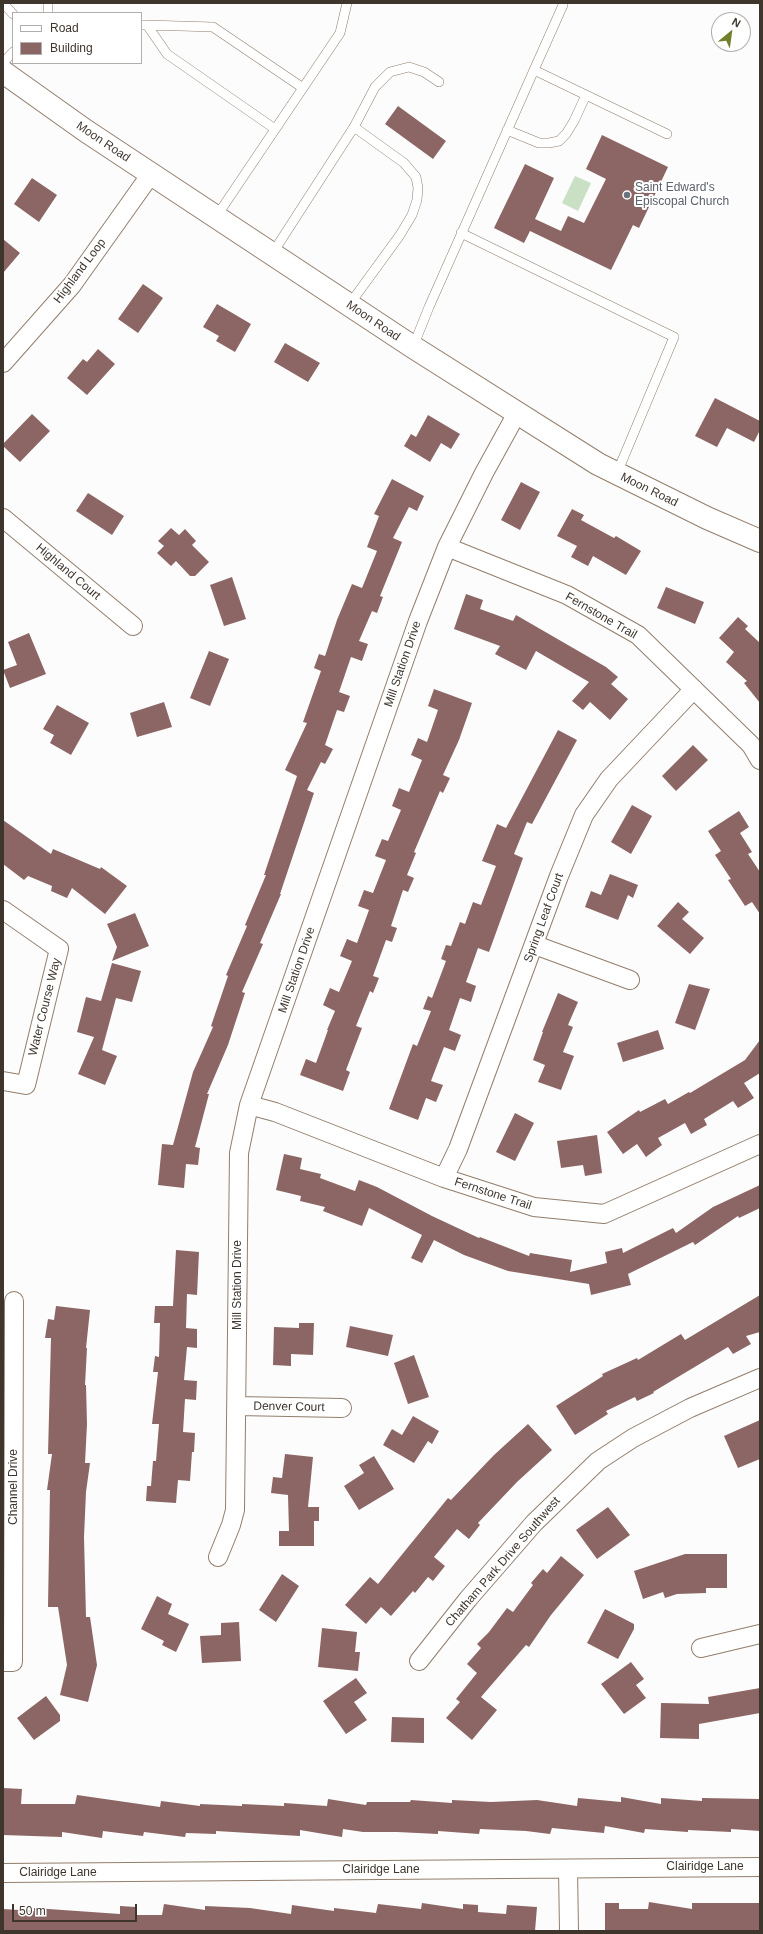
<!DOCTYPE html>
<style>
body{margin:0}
#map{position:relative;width:763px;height:1934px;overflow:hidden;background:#fcfcfc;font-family:Arial,sans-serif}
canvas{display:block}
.frame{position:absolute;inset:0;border:4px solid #3e352d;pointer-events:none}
.legend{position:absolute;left:12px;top:12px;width:130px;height:52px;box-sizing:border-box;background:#fff;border:1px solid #b2aeab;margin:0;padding:5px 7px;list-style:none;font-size:12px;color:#3e352d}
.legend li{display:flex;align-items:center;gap:8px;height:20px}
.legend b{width:20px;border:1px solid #b2aeab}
.north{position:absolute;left:711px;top:12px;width:40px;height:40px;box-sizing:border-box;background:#fff;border:1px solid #b2aeab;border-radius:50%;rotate:29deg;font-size:11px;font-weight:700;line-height:16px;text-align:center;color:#3e352d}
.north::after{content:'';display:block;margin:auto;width:14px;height:18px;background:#747f2b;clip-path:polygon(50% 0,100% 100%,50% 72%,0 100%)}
.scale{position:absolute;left:12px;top:1904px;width:125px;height:18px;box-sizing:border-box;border:2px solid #3e352d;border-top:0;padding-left:5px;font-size:12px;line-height:14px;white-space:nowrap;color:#3e352d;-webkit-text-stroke:3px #fff;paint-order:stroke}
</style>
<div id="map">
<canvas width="763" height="1934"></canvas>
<div class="frame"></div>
<ul class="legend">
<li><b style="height:5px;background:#fff"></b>Road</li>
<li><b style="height:11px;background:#8c6664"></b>Building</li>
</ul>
<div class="north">N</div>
<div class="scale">50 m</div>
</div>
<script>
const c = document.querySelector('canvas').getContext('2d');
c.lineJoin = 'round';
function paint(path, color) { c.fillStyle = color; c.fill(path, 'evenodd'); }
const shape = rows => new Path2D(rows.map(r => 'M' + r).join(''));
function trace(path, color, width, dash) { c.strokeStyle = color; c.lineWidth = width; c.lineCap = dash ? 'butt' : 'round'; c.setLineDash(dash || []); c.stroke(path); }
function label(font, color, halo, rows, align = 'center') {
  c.font = font + ' Arial,sans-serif'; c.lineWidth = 4; c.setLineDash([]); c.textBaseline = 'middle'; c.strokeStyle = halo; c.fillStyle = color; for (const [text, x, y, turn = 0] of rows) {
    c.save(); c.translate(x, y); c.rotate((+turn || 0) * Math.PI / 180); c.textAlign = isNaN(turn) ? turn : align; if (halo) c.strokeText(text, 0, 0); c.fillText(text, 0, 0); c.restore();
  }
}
paint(shape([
 [575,176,591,183,578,211,562,203]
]), '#cae0c4');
paint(shape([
 [398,106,446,141,433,159,385,124],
 [602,135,668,167,639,228,633,225,611,270,530,231,524,243,494,228,525,164,554,178,535,219,561,231,568,216,584,223,606,179,586,169],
 [32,178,57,195,39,222,14,204],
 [3,239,20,253,3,273],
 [143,284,163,298,138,333,118,319],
 [217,304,251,324,235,352,216,341,219,336,203,327],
 [285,343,320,363,308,382,274,362],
 [98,349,115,364,87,395,67,378,83,359,87,362],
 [715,398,760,421,760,430,754,442,727,428,717,447,695,436],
 [32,414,50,431,20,462,3,446,3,444],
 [428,415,460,434,451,449,441,443,430,462,404,446,411,434,416,437],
 [392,479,424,496,417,511,409,507,393,538,402,542,380,596,383,597,377,613,372,611,359,641,368,644,362,661,351,657,339,692,350,696,344,712,337,710,325,745,333,749,325,764,321,762,307,790,314,793,280,894,281,894,260,943,263,944,242,992,245,993,228,1045,207,1094,209,1094,195,1147,200,1148,198,1165,186,1164,184,1188,158,1185,162,1144,173,1145,193,1072,213,1027,211,1026,228,976,226,975,247,926,245,925,266,875,264,875,297,776,285,770,307,723,303,722,321,671,314,668,319,654,325,656,337,620,352,584,362,588,377,551,367,547,379,516,374,514],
 [521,482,540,492,520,530,501,520],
 [88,493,124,516,112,535,76,511],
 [572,509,584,515,581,520,614,538,616,536,641,551,626,575,593,556,588,566,571,557,577,546,557,536],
 [171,528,179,535,185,529,196,541,192,545,209,562,195,576,190,576,176,561,171,566,157,553,164,546,158,541],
 [232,577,246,619,224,626,210,585],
 [666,587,704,602,695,624,657,608],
 [466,594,483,600,480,609,513,621,516,615,606,667,618,677,611,684,628,699,610,720,590,702,583,710,572,701,589,682,536,651,526,670,495,654,500,646,454,629],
 [738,617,748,626,745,629,760,643,760,703,744,683,747,681,726,662,734,652,719,638],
 [29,633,46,674,10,688,3,670,17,665,8,642],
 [209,651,229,659,210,706,190,698],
 [434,689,472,703,459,740,443,775,450,778,443,793,440,791,414,852,416,853,407,875,414,878,408,892,403,890,391,926,397,928,392,942,386,940,373,976,379,978,373,993,370,991,356,1026,362,1028,346,1070,350,1072,343,1091,300,1075,306,1059,316,1063,328,1030,327,1030,335,1011,323,1005,330,988,339,992,352,961,340,956,347,939,357,943,369,910,358,906,364,890,373,893,386,860,375,856,382,839,388,841,401,810,392,806,399,788,409,792,422,760,411,755,418,738,427,742,438,710,428,706],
 [164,702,172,727,137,737,130,713],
 [57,705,89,723,71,755,50,743,54,735,43,729],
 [558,730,577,740,532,824,527,822,514,854,523,858,489,952,478,948,466,982,476,986,471,1002,460,998,449,1030,461,1035,455,1051,444,1047,431,1081,443,1085,436,1102,426,1098,418,1120,389,1109,413,1044,417,1046,431,1011,423,1009,428,996,432,998,446,961,441,959,446,945,451,946,460,922,465,924,473,902,481,905,496,866,482,861,497,824,506,828],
 [693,745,708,760,676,791,662,776],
 [632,805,652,816,631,854,611,842],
 [739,811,749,827,740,833,752,852,748,854,760,872,760,914,752,902,745,906,728,880,731,879,715,855,721,851,708,831],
 [3,820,51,854,53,849,100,869,101,867,127,886,105,914,72,888,67,898,51,891,52,886,28,876,24,880,3,864],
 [610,874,638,885,633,898,628,895,618,920,585,907,591,891,601,895],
 [678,902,689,912,682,919,704,938,690,954,657,926],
 [135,913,149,946,112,961,117,947,107,924],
 [112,963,141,971,132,1002,116,998,102,1050,117,1056,105,1085,78,1074,94,1037,77,1032,86,997,101,1001],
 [689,984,710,989,695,1030,675,1023],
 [558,993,578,1002,568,1025,573,1027,563,1052,574,1056,561,1090,538,1082,545,1065,533,1060,543,1032,542,1032],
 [658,1030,664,1049,623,1062,617,1043],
 [760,1040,760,1073,744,1083,754,1098,738,1108,733,1101,704,1119,707,1125,691,1134,685,1123,658,1138,662,1145,646,1157,637,1144,623,1154,607,1132,639,1110,640,1112,665,1099,668,1104,689,1092,690,1093,745,1060],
 [515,1113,534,1123,515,1161,496,1152],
 [597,1135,602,1173,585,1176,583,1165,561,1168,557,1141],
 [284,1154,302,1158,300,1169,321,1174,320,1178,355,1191,359,1180,377,1187,432,1216,479,1238,480,1237,529,1256,530,1253,572,1260,570,1272,607,1263,605,1252,622,1248,623,1253,673,1228,676,1233,713,1207,760,1185,760,1208,739,1218,738,1216,695,1245,693,1242,628,1274,631,1285,591,1295,589,1284,508,1271,464,1255,434,1240,422,1263,411,1258,422,1235,369,1208,362,1226,323,1211,325,1207,300,1201,301,1196,276,1190],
 [176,1250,199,1252,197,1295,187,1294,186,1328,197,1329,197,1348,187,1347,184,1380,197,1381,196,1400,185,1399,183,1432,195,1433,194,1452,192,1452,190,1481,178,1480,176,1503,146,1501,147,1486,151,1486,153,1461,156,1461,159,1424,152,1424,158,1372,153,1372,155,1356,159,1357,160,1323,154,1323,155,1306,173,1306],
 [760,1295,760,1332,746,1336,751,1344,733,1354,728,1347,653,1392,654,1393,637,1401,635,1397,606,1411,608,1414,575,1435,556,1406,603,1376,602,1374,637,1358,638,1360,681,1334,685,1340],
 [56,1306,90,1310,86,1348,87,1348,85,1385,86,1385,87,1424,85,1463,90,1463,86,1492,84,1537,86,1617,90,1617,97,1665,88,1702,60,1695,67,1665,58,1607,48,1607,50,1490,47,1490,52,1454,48,1454,51,1338,45,1338,48,1319,54,1320],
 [299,1323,314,1323,313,1355,291,1354,291,1366,273,1365,274,1327,299,1328],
 [350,1326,393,1335,388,1356,346,1347],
 [414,1355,429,1397,408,1404,394,1363],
 [413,1416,439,1431,432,1444,428,1441,414,1463,383,1445,392,1429,402,1435],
 [760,1420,760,1459,738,1468,724,1436],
 [528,1424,552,1450,517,1482,478,1523,480,1525,469,1539,457,1529,434,1557,445,1566,433,1581,428,1577,415,1593,413,1591,391,1616,381,1607,366,1624,345,1605,370,1577,378,1584,448,1498,451,1500,494,1455],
 [285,1454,313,1457,308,1507,319,1507,319,1521,314,1521,314,1546,279,1546,279,1531,289,1531,288,1495,271,1493,273,1477,282,1478],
 [374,1456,394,1489,359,1510,344,1486,364,1473,359,1465],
 [608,1507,630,1535,597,1559,576,1530],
 [685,1554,727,1554,727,1588,706,1588,706,1593,677,1594,665,1598,663,1592,643,1599,634,1571],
 [561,1556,584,1575,551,1615,529,1647,526,1645,481,1697,497,1710,472,1740,446,1718,460,1702,456,1699,477,1673,467,1664,481,1648,477,1644,489,1632,507,1608,513,1612,533,1585,531,1583,543,1569,547,1573],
 [282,1574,299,1586,276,1622,259,1610],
 [157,1596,172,1604,168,1614,189,1624,176,1652,162,1645,164,1641,141,1629],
 [605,1609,634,1624,634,1629,618,1659,587,1643],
 [239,1622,241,1661,202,1663,200,1636,221,1635,221,1623],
 [322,1628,357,1632,355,1652,360,1652,358,1671,318,1667],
 [631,1662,644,1679,636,1685,646,1698,624,1714,601,1684],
 [356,1678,367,1693,354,1702,367,1720,346,1734,323,1701],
 [760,1688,760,1713,699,1724,699,1739,660,1738,661,1703,709,1704,708,1697],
 [46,1696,60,1715,60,1721,34,1740,17,1718],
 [392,1717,424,1718,424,1743,391,1742],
 [3,1788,22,1789,21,1804,75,1804,77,1795,160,1807,161,1801,200,1806,200,1804,242,1806,242,1804,284,1806,284,1803,327,1806,328,1799,366,1805,367,1802,410,1802,411,1800,452,1803,452,1800,491,1802,537,1800,577,1806,578,1798,621,1802,621,1797,661,1804,661,1798,702,1801,702,1798,760,1799,760,1831,731,1829,731,1832,688,1830,688,1832,645,1829,644,1833,605,1826,604,1833,552,1828,550,1834,526,1831,480,1829,479,1834,438,1831,438,1834,397,1832,363,1832,343,1829,342,1837,300,1830,300,1836,216,1831,216,1834,186,1833,185,1837,144,1832,143,1836,103,1831,102,1838,62,1832,62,1837,3,1835],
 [649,1902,692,1909,692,1903,760,1903,760,1931,605,1931,605,1903,619,1903,619,1909,648,1909],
 [422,1903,463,1909,463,1904,478,1905,478,1912,506,1914,507,1905,537,1907,535,1931,3,1931,3,1909,34,1911,34,1908,120,1914,120,1906,136,1907,135,1915,162,1915,164,1904,205,1910,205,1906,250,1908,291,1914,292,1905,334,1911,334,1908,376,1913,378,1904,421,1909]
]), '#8c6664');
const lane = shape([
 [3,3,13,14],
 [48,13,48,3],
 [142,25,147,25,167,54,275,129],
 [147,25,213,27,303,88],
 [3,63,13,52],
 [534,70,563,5],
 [507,130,539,143,549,143,559,141,566,134,574,121,586,95],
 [216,217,340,33,347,3],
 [461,233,674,337,617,473],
 [272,254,354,127,375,87,390,72,409,67,424,72,439,82],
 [349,305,400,235,412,215,417,200,418,188,416,177,404,163,354,127],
 [413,347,429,307,534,70,667,134]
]);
const street = shape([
 [3,363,72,285,151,174],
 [3,518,133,626],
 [447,547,567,595,638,635,751,745,760,760],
 [3,910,59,949,26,1085,3,1081],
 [535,945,630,980],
 [249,1105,275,1112,444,1178,534,1207,604,1214,760,1144],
 [444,1178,458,1149,559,876,584,815,609,779,694,689],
 [237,1406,342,1408],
 [218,1557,231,1525,235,1510,239,1153,249,1105,418,621,447,547,484,473,517,413],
 [701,1648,760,1634],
 [419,1661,468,1599,534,1523,598,1461,633,1438,690,1408,760,1378],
 [3,1662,13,1662,14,1301],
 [568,1869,569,1931],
 [3,1873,760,1867]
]);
const secondary = shape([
 [3,72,86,131,413,347,598,464,707,518,760,541]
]);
trace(lane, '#927e6c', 10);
trace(street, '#927e6c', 20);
trace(secondary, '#927e6c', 24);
trace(lane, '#fff', 9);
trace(street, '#fff', 18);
trace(secondary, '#fff', 22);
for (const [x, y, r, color] of [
 [627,195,4,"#6b7280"]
]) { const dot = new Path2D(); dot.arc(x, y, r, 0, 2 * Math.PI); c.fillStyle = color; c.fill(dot); trace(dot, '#fff', 1.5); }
label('12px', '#3e352d', '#fff', [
 ["Moon Road",103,142,34],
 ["Highland Loop",80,271,-53],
 ["Moon Road",373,321,34],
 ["Moon Road",649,490,26],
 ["Highland Court",68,572,40],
 ["Fernstone Trail",601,616,30],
 ["Mill Station Drive",403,664,-71],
 ["Spring Leaf Court",544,918,-70],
 ["Mill Station Drive",297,970,-71],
 ["Water Course Way",45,1007,-76],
 ["Fernstone Trail",493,1194,18],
 ["Mill Station Drive",238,1285,-90],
 ["Denver Court",289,1407,1],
 ["Channel Drive",14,1487,-90],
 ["Chatham Park Drive Southwest",503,1562,-49],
 ["Clairidge Lane",705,1867],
 ["Clairidge Lane",381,1870],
 ["Clairidge Lane",58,1873]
]);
label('12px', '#5b616d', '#fff', [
 ["Saint Edward's",635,188],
 ["Episcopal Church",635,202]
], 'left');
</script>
